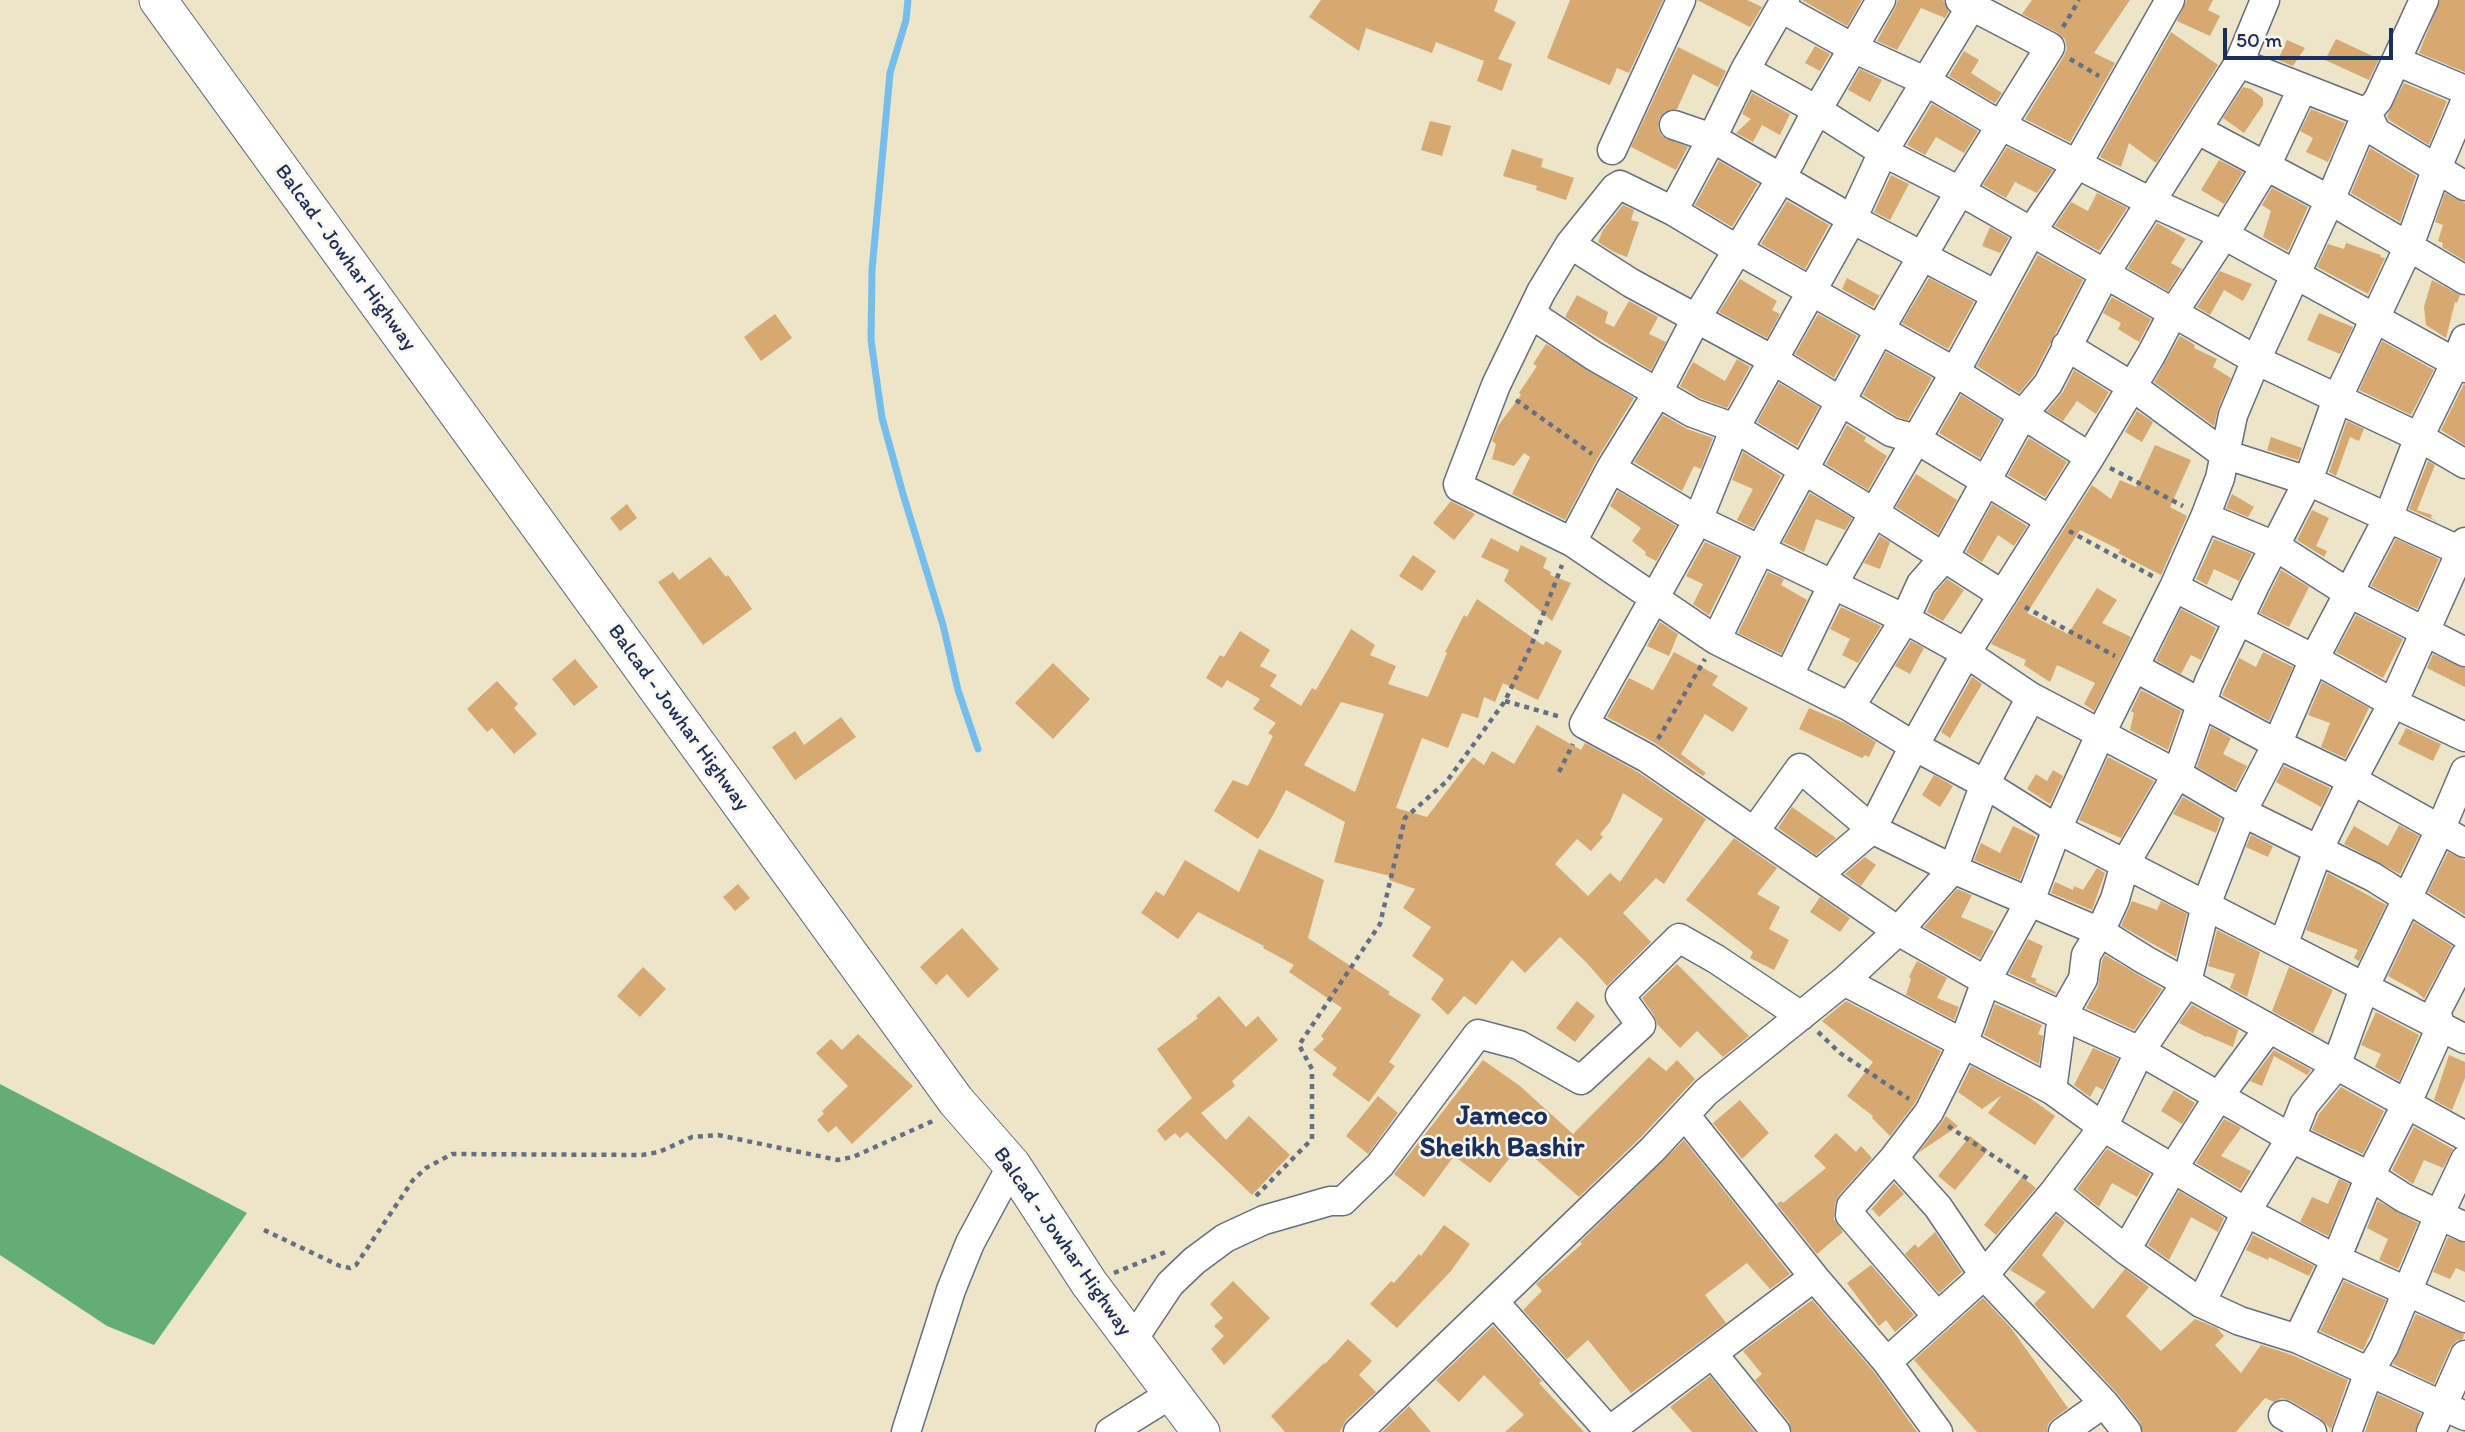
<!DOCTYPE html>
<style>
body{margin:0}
#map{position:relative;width:2465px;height:1432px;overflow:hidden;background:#ece5c7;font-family:Itim,sans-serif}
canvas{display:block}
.scale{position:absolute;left:2223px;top:28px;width:170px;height:32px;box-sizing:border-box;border:4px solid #1b2f5e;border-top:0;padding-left:9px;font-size:21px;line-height:24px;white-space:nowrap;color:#1b2f5e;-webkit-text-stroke:5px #fbf7ec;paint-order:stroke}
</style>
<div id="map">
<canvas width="2465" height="1432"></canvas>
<div class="scale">50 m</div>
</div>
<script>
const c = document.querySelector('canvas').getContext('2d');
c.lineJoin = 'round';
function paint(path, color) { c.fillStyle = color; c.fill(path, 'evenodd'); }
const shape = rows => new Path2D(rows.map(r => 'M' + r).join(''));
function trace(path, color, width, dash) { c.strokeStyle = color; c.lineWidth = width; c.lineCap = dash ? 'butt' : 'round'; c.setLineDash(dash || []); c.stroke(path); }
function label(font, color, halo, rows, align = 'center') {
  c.font = font + ' Itim,sans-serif'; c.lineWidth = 5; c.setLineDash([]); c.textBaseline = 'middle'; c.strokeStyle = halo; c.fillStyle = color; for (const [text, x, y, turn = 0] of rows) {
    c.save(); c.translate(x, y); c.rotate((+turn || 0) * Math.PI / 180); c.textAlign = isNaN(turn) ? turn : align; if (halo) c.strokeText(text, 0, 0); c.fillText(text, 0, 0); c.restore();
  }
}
paint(shape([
 [0,1084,247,1213,154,1345,107,1326,0,1255]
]), '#62ae76');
trace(shape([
 [908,0,906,20,890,73,872,270,871,340,882,418,903,494,943,625,958,690,978,749]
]), '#75bded', 7);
paint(shape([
 [1321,0,1498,0,1494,11,1516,22,1498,59,1512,64,1502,91,1477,81,1484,61,1436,42,1432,53,1366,28,1359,51,1309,17],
 [1570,0,1663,0,1629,73,1617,68,1610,85,1547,58],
 [1697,0,1747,0,1762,7,1750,27],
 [1802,0,1862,0,1847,26],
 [1898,0,1943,0,1949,11,1945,18,1921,8,1897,50,1877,41,1895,8],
 [2032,0,2130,0,2094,53,2115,63,2070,142,2025,119,2064,56,2067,48,2065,39,2058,33,2022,14],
 [2187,0,2213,0,2208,10,2220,16,2210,36,2177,21],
 [2440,0,2465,0,2465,72,2419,53],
 [2171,32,2218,65,2156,163,2129,143,2121,167,2114,164,2100,157],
 [2336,39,2379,59,2369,80,2325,60],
 [2287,40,2305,48,2293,66,2278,60],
 [1815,46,1830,54,1820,71,1805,63],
 [1678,47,1726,71,1718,87,1693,74,1677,109,1664,112,1659,119,1658,128,1662,136,1688,147,1676,170,1631,147],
 [1964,51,1979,60,1971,73,2002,93,1995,103,1949,76],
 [1860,69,1882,80,1870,102,1848,90],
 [2404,83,2447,101,2429,145,2389,120,2387,116],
 [2243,87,2251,89,2263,98,2263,105,2244,133,2223,118],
 [1752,93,1790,114,1780,135,1762,125,1753,142,1736,133,1751,119,1742,114],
 [1932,104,1978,131,1964,153,1936,137,1925,155,1907,145],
 [2311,109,2345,123,2328,162,2306,152,2313,138,2300,131],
 [1430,121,1451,126,1442,156,1421,150],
 [2007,147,2053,170,2037,193,2015,182,2006,198,1983,185],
 [2370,148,2416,176,2400,222,2351,193],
 [1512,149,1543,159,1541,167,1574,178,1566,200,1536,190,1537,186,1503,176],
 [2219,160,2243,172,2224,204,2201,190],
 [1719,161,1758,184,1732,227,1695,205],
 [1891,175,1909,184,1890,220,1874,212],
 [2272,188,2308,207,2288,251,2263,237,2271,211,2262,205],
 [2097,193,2127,208,2099,251,2055,226,2071,202,2088,211],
 [2445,193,2465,203,2465,261,2442,247,2443,243,2438,241,2443,225,2435,222],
 [1787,201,1829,225,1805,269,1761,244],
 [1623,205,1634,210,1631,220,1639,222,1627,257,1614,252,1598,242,1603,230],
 [2157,223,2186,239,2171,263,2182,269,2168,291,2128,268],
 [1990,227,2009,238,2000,253,1982,246],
 [2346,243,2381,255,2380,257,2385,258,2368,294,2317,267,2328,244,2344,249],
 [2038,255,2083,280,2034,375,2019,393,1977,366],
 [2220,271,2252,284,2243,301,2224,290,2210,315,2197,307],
 [1847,278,1880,296,1881,293,1873,307,1842,289],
 [1929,278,1974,302,1948,349,1902,323],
 [1740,279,1777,301,1772,310,1780,314,1767,338,1719,312],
 [2432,280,2460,295,2457,303,2455,302,2446,338,2426,325,2424,307],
 [1577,295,1608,312,1605,323,1614,327,1629,301,1658,317,1649,334,1666,342,1651,370,1565,317],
 [2112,297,2151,319,2139,342,2118,329,2121,323,2103,313],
 [2319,313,2353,327,2340,354,2307,340],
 [775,314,792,338,761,361,744,337],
 [1818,314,1857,336,1834,378,1795,354],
 [2180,336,2195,345,2194,348,2217,359,2213,367,2231,378,2218,409,2214,426,2154,382],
 [2382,341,2434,370,2411,415,2359,390],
 [1546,344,1634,398,1597,459,1565,520,1512,494,1530,457,1524,453,1514,466,1492,459,1496,444,1492,441,1498,426,1521,395,1519,393,1537,366,1533,364],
 [1886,352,1932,378,1908,420,1898,417,1863,395],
 [1696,356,1693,362,1725,381,1737,359,1750,367,1727,408,1700,398,1680,386],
 [2074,370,2109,392,2096,414,2077,401,2063,421,2047,411,2063,392],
 [1779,383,1819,407,1797,446,1757,422],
 [2464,384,2465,385,2465,445,2441,430],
 [1961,395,2001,420,1980,458,1939,433],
 [2137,411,2153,422,2142,442,2125,432],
 [1663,415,1687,429,1713,438,1701,469,1694,466,1682,491,1634,462],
 [2347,421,2364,429,2359,441,2350,437,2336,476,2329,472],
 [1847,425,1866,437,1864,441,1887,456,1868,490,1826,464],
 [2271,437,2302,448,2298,460,2267,450],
 [2029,438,2067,462,2045,497,2008,475],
 [2155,445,2191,460,2170,507,2187,516,2161,575,2118,553,2120,550,2080,530,2027,613,2068,634,2097,588,2117,600,2102,623,2131,637,2094,711,2084,704,2095,683,2057,665,2050,682,2024,665,2026,660,1991,644,2092,485,2111,499,2120,480,2136,487],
 [1743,452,1781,476,1753,528,1737,520,1753,489,1732,480],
 [2428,461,2435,465,2417,510,2432,515,2431,518,2440,523,2409,509],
 [1916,474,1957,500,1938,534,1896,507],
 [1618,491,1676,526,1656,561,1645,555,1646,552,1632,541,1641,528,1610,506],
 [1810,493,1852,518,1845,530,1816,519,1804,552,1783,542],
 [2232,494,2254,507,2248,517,2226,508],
 [1451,501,1475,514,1454,540,1433,523],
 [627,504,637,518,620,531,610,518],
 [1992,504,2027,526,2014,546,1998,535,1982,562,1966,552],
 [2312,510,2329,518,2316,546,2327,551,2324,557,2297,540],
 [1880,536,1890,542,1880,569,1864,563],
 [1491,538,1518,552,1521,545,1547,558,1543,568,1551,572,1550,575,1571,583,1552,621,1504,581,1509,570,1481,557],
 [2214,539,2252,554,2239,581,2214,569,2207,585,2196,579],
 [2396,539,2439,559,2417,609,2371,586],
 [1705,542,1738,557,1709,615,1693,604,1703,584,1686,576],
 [1413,555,1436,571,1422,591,1399,576],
 [710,557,726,577,728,575,752,609,703,645,658,582,673,572,679,580],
 [2281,570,2309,587,2289,627,2260,613],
 [1768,572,1784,579,1781,585,1807,600,1781,654,1738,633],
 [1947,579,1964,590,1943,621,1927,612,1935,593],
 [1477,599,1543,645,1546,641,1562,651,1538,700,1503,683,1495,702,1484,697,1478,718,1462,713,1448,748,1422,738,1396,808,1427,817,1473,757,1484,765,1492,751,1514,764,1537,725,1581,750,1585,743,1638,772,1706,819,1664,884,1656,878,1623,913,1651,942,1607,986,1587,963,1560,937,1525,973,1512,960,1476,1005,1464,996,1448,1015,1431,999,1444,979,1412,956,1431,927,1403,908,1415,889,1389,880,1390,876,1334,862,1345,822,1286,790,1272,817,1258,839,1214,811,1233,780,1248,786,1273,736,1268,733,1276,723,1253,709,1260,699,1227,680,1222,688,1206,678,1220,655,1224,657,1240,631,1270,650,1260,666,1277,675,1270,686,1301,706,1312,688,1316,690,1351,629,1375,645,1370,655,1396,666,1388,684,1428,697,1447,653,1445,652,1464,615,1467,617],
 [1341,702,1384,714,1355,792,1304,765],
 [1623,793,1663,819,1620,882,1610,873,1588,896,1555,864,1577,839,1591,851,1603,837,1600,834,1610,822],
 [1841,607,1881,626,1858,663,1842,655,1850,639,1830,629],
 [2181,609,2216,628,2201,660,2191,655,2181,674,2156,660],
 [2356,615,2403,639,2383,678,2336,652],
 [1660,622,1678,634,1669,656,1647,646],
 [1911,641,1924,648,1910,674,1895,666],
 [1674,652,1718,676,1712,685,1748,708,1733,732,1705,714,1681,754,1706,773,1703,776,1655,743,1607,717,1629,678,1653,690],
 [2263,652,2293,667,2269,721,2222,695,2239,658,2256,667],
 [2433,654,2465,668,2465,687,2427,668],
 [575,659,598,687,574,706,552,679],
 [1053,663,1090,699,1053,739,1015,703],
 [1972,677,1982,684,1950,738,1941,732],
 [497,681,518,704,514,708,537,734,514,754,492,728,487,732,467,709],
 [2322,682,2369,708,2345,758,2321,747,2330,723,2308,715],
 [2141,690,2181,711,2168,750,2130,730,2134,713,2131,711],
 [1809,708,1845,723,1876,742,1869,757,1865,755,1862,758,1799,729],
 [841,717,856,737,795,780,772,747,795,731,804,745],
 [2211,727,2231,738,2223,754,2247,766,2235,789,2197,767],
 [2406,728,2441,744,2433,761,2398,744],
 [2108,757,2154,781,2121,838,2079,820],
 [2284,766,2330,788,2321,807,2276,782],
 [2053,770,2063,776,2050,804,2027,789,2036,774,2047,781],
 [1934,775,1953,786,1940,807,1922,795],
 [2183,797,2221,819,2216,833,2173,814],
 [1792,807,1836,838,1816,855,1778,828],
 [2399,825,2419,836,2400,874,2344,844,2354,826,2388,846],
 [2013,826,2036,837,2020,880,1974,860,1981,843,2000,853],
 [2251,835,2273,846,2268,857,2246,847],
 [1734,838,1777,868,1757,894,1780,907,1769,929,1789,940,1774,970,1750,958,1753,952,1686,900],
 [1259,849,1324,880,1308,938,1390,992,1388,994,1421,1015,1389,1062,1395,1066,1369,1102,1332,1075,1337,1068,1313,1050,1324,1039,1321,1036,1342,1008,1289,972,1294,965,1263,948,1264,946,1198,912,1178,939,1141,913,1156,891,1164,896,1185,860,1239,892],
 [2448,852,2465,860,2465,915,2428,892],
 [1865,857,1876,865,1861,886,1845,874],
 [2097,868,2105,873,2092,910,2051,893,2055,882,2073,890,2074,886,2083,890],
 [2328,873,2386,905,2359,961,2354,958,2358,950,2306,930],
 [738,884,750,898,735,911,723,897],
 [1957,889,1972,895,1961,917,1994,931,1980,958,1924,927],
 [1820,897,1850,918,1840,932,1810,912],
 [2132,901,2157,910,2161,901,2187,914,2176,957,2121,926],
 [2414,922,2452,946,2424,999,2417,992,2388,976],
 [962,928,999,969,968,998,947,974,936,985,920,967],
 [2217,930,2260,952,2247,997,2230,988,2235,974,2208,966],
 [2028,939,2043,946,2031,977,2037,979,2035,982,2056,992,2055,994,2009,973],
 [2105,955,2162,989,2134,1030,2086,1008,2098,987,2102,961],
 [1917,961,1947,978,1937,998,1959,1007,1954,1020,1906,995,1911,979,1909,977],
 [1677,964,1749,1036,1723,1057,1697,1031,1680,1048,1657,1024,1654,1015,1642,998],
 [643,967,666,989,640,1017,617,996],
 [2289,967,2333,990,2313,1033,2327,1041,2272,1011],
 [1219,996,1246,1027,1258,1016,1278,1040,1232,1081,1235,1086,1201,1113,1226,1140,1249,1116,1290,1155,1252,1195,1187,1132,1180,1138,1175,1133,1165,1141,1157,1130,1192,1098,1157,1049,1198,1018,1196,1016],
 [1577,1001,1595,1016,1575,1042,1556,1028],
 [1846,1001,1941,1051,1915,1103,1890,1136,1872,1118,1873,1116,1847,1096,1873,1062,1822,1021],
 [1995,1004,2042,1025,2038,1034,2043,1036,2039,1064,1984,1035],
 [2192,1005,2238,1030,2233,1047,2207,1036,2206,1037,2179,1023],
 [2376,1012,2419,1035,2399,1081,2375,1067,2381,1054,2361,1045],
 [858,1034,913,1086,852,1144,836,1126,828,1133,817,1120,824,1114,822,1111,848,1086,816,1053,831,1039,842,1050],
 [2093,1048,2118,1059,2103,1090,2096,1086,2090,1097,2074,1085],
 [2274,1050,2311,1070,2307,1075,2274,1056,2262,1086,2250,1081],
 [2449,1055,2465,1062,2465,1078,2452,1110,2434,1100],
 [1649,1057,1666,1071,1677,1060,1695,1079,1640,1138,1579,1197,1520,1145,1490,1183,1454,1156,1424,1197,1394,1174,1483,1060,1520,1086,1573,1134],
 [1971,1066,2027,1096,2055,1116,2035,1145,1988,1113,2002,1095,1982,1109,1958,1092],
 [2341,1087,2384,1111,2363,1154,2312,1130,2319,1114],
 [2174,1090,2195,1103,2182,1124,2161,1111],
 [1378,1096,1398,1113,1368,1154,1346,1136],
 [1740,1100,1769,1133,1742,1159,1713,1123],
 [1946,1116,1958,1126,1918,1153,1942,1122],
 [2224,1119,2241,1128,2221,1156,2251,1171,2240,1189,2196,1163],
 [2414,1127,2453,1149,2443,1168,2424,1160,2413,1184,2392,1170],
 [1836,1133,1856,1152,1861,1146,1872,1158,1839,1195,1835,1203,1834,1219,1843,1232,1817,1254,1777,1204,1781,1201,1783,1203,1826,1168,1814,1156],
 [1970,1136,1988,1150,1955,1190,1938,1176],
 [1684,1140,1790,1274,1770,1289,1747,1263,1705,1295,1726,1323,1631,1393,1588,1340,1567,1359,1523,1310,1542,1291,1536,1284,1582,1244,1580,1242],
 [2107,1149,2150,1174,2137,1197,2112,1183,2099,1207,2077,1189],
 [2022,1177,2036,1188,1996,1235,1984,1225],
 [2339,1179,2349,1184,2328,1236,2300,1222,2312,1197,2328,1204],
 [1894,1183,1904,1194,1879,1217,1872,1209,1869,1212],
 [2179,1191,2224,1218,2218,1232,2191,1217,2169,1260,2148,1245],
 [2378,1201,2418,1223,2398,1269,2379,1260,2388,1239,2367,1228],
 [2056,1215,2065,1222,2042,1255,2093,1309,2125,1269,2149,1287,2126,1316,2161,1351,2195,1319,2217,1328,2224,1336,2215,1345,2241,1373,2261,1345,2292,1355,2348,1380,2331,1429,2320,1418,2291,1401,2282,1398,2274,1402,2265,1398,2236,1432,2143,1432,2140,1422,2117,1393,2034,1304,2046,1292,2010,1270],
 [1444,1225,1470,1244,1451,1271,1397,1328,1370,1304,1391,1281,1394,1283,1419,1254,1421,1256],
 [1935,1232,1962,1272,1939,1293,1905,1254,1915,1244,1918,1248],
 [2253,1235,2314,1266,2309,1276,2269,1257,2268,1260,2246,1250],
 [2448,1237,2465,1243,2465,1272,2456,1268,2450,1279,2433,1272],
 [1871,1265,1914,1315,1895,1332,1886,1320,1879,1326,1847,1283],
 [1233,1281,1270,1318,1224,1365,1211,1349,1224,1336,1214,1326,1223,1318,1210,1304],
 [2344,1281,2386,1300,2363,1350,2320,1331],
 [1983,1298,2011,1328,2068,1408,2053,1419,2048,1424,2047,1432,1977,1432,1914,1360],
 [1812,1300,1874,1372,1917,1432,1792,1432,1789,1422,1755,1380,1762,1374,1743,1351],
 [2416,1314,2464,1334,2463,1339,2456,1341,2450,1348,2434,1384,2393,1364],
 [1493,1326,1542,1381,1539,1383,1584,1432,1505,1432,1524,1415,1484,1375,1459,1402,1436,1380],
 [1348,1339,1372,1361,1359,1375,1376,1392,1346,1420,1340,1432,1285,1432,1271,1416,1324,1363,1325,1364],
 [1710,1376,1755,1432,1692,1432,1670,1407],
 [2378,1394,2421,1414,2415,1432,2365,1432],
 [1409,1406,1431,1432,1382,1432]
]), '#d6a872');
const minor = shape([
 [1975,0,1883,152,1852,219,1735,428,1698,520,1584,724,1647,758,1898,931,1986,981,2140,1051,2291,1138,2370,1176,2404,1198,2465,1227],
 [1781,8,1853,48,1927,82,2000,125,2151,202,2224,235,2465,368],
 [2396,61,2465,90],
 [2239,63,2367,113,2376,132,2465,186],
 [1745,70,1817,110,1883,152,1960,191,2256,360,2419,437,2465,464],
 [1674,125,1712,138,1852,219,1996,295],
 [2198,130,2330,200,2465,280],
 [1612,150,1681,0],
 [1673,211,1712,138,1745,70,1785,0],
 [1570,244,1631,283,1773,360,1891,432,1916,439,2050,520],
 [1531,314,1594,356,1693,413,1735,428,1873,512,2003,595],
 [2066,346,2133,387,2224,454,2308,481,2465,553],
 [2090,457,1955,372,1738,250,1673,211,1620,185,1615,188,1570,244,1541,292,1496,385,1458,484,1459,487,1572,542,1716,640,1850,707,1914,746,1985,784,2057,829,2465,1039],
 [1611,468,1698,520,1905,619,1966,653,2031,697,2177,774,2242,812,2373,877,2465,935],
 [2205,517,2275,546,2347,592,2465,652],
 [1572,542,1611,468,1658,392,1697,317,1782,177,1817,110,1881,0],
 [2174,587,2314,659,2393,703,2465,737],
 [1716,640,1760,550,1880,329,1960,191,2050,47,1960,0],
 [2134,667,2277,744,2352,780,2465,843],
 [1789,675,1833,584,1955,372,2031,232,2077,164,2170,0],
 [1850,707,1905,619,1921,584,1943,559,2023,414,2048,384,2106,272,2239,63,2265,0],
 [1754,832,1800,768,1872,829,1953,869,2100,932,2145,960,2465,1136],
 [1818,875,1872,829,1914,746,1966,653,2090,457,2151,355,2173,313,2224,235,2266,166,2302,89],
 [2283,945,2318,851,2352,780,2393,703,2465,542],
 [1844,981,2052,1090,2103,1127,2246,1212,2336,1259,2465,1318],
 [2052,1090,2062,1016,2083,979,2086,955,2100,932,2115,899,2125,864,2177,774,2209,682,2255,585,2308,481,2337,399,2409,246,2436,170,2465,102],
 [1685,1115,1814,1277,1887,1362,1938,1432],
 [1894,1158,1938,1207,1984,1275,2104,1403,2127,1432],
 [2054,1192,2126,1250,2201,1303,2240,1321,2298,1339,2465,1416],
 [2126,1250,2172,1170,2219,1096,2269,1028],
 [1495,1303,1609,1431],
 [2201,1303,2246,1212,2291,1138,2304,1105,2336,1066,2365,986,2440,830,2465,771],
 [1937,1316,1850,1215,1851,1206,1894,1158,1929,1112,1963,1044,1986,981,2030,901,2057,829,2100,735,2174,587,2205,517,2220,478,2233,415,2256,360,2330,200,2367,113,2378,100,2424,0],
 [2298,1339,2336,1259,2370,1176,2406,1105,2441,1027,2436,1012,2465,956],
 [1132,1341,1170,1284,1194,1261,1225,1238,1264,1220,1330,1201,1343,1201,1380,1165,1478,1034,1519,1045,1581,1080,1641,1025,1620,996,1679,938,1716,959,1801,1016],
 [1713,1354,1776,1432],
 [1887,1362,1984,1275,2054,1192,2103,1127,2140,1051,2187,982,2206,905,2242,812,2277,744,2314,659,2388,518,2419,437,2456,362,2465,339],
 [2283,1415,2312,1432],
 [906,1432,951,1290,970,1243,1012,1165],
 [1110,1432,1171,1394],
 [1358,1432,1652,1150,1706,1092,1844,981,1898,931,1953,869,1985,784,2031,697],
 [1608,1432,1814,1277],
 [2063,1432,2104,1403],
 [2347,1432,2369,1372,2384,1347,2439,1215,2465,1160],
 [2431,1432,2465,1355]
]);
const major = shape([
 [158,0,956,1101,1012,1165,1089,1283,1201,1432]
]);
trace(minor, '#646f83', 31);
trace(major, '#646f83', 39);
trace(shape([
 [2063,27,2079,0],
 [2070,59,2099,76],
 [1516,400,1592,454],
 [2110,468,2183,506],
 [2069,531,2154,577],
 [2025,607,2115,656],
 [1505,701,1561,717],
 [1658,739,1705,659],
 [1559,772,1573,744],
 [1818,1032,1840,1053,1909,1099],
 [1948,1126,2031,1181],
 [1256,1196,1312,1139,1312,1069,1299,1045,1380,924,1405,818,1447,781,1505,701,1531,646,1562,565],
 [264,1230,340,1266,350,1268,356,1265,413,1180,426,1168,452,1154,642,1155,659,1152,692,1137,718,1135,838,1160,853,1157,935,1120],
 [1114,1273,1168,1251]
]), '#646f83', 4.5, [5, 5]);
trace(minor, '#fff', 28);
trace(major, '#fff', 37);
label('21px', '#1b2f5e', '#fbf7ec', [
 ["Balcad - Jowhar Highway",345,258,54],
 ["Balcad - Jowhar Highway",678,718,54],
 ["Balcad - Jowhar Highway",1062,1242,55]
]);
label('bold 28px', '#1b2f5e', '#fbf7ec', [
 ["Jameco",1502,1117],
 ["Sheikh Bashir",1502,1149]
]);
</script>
